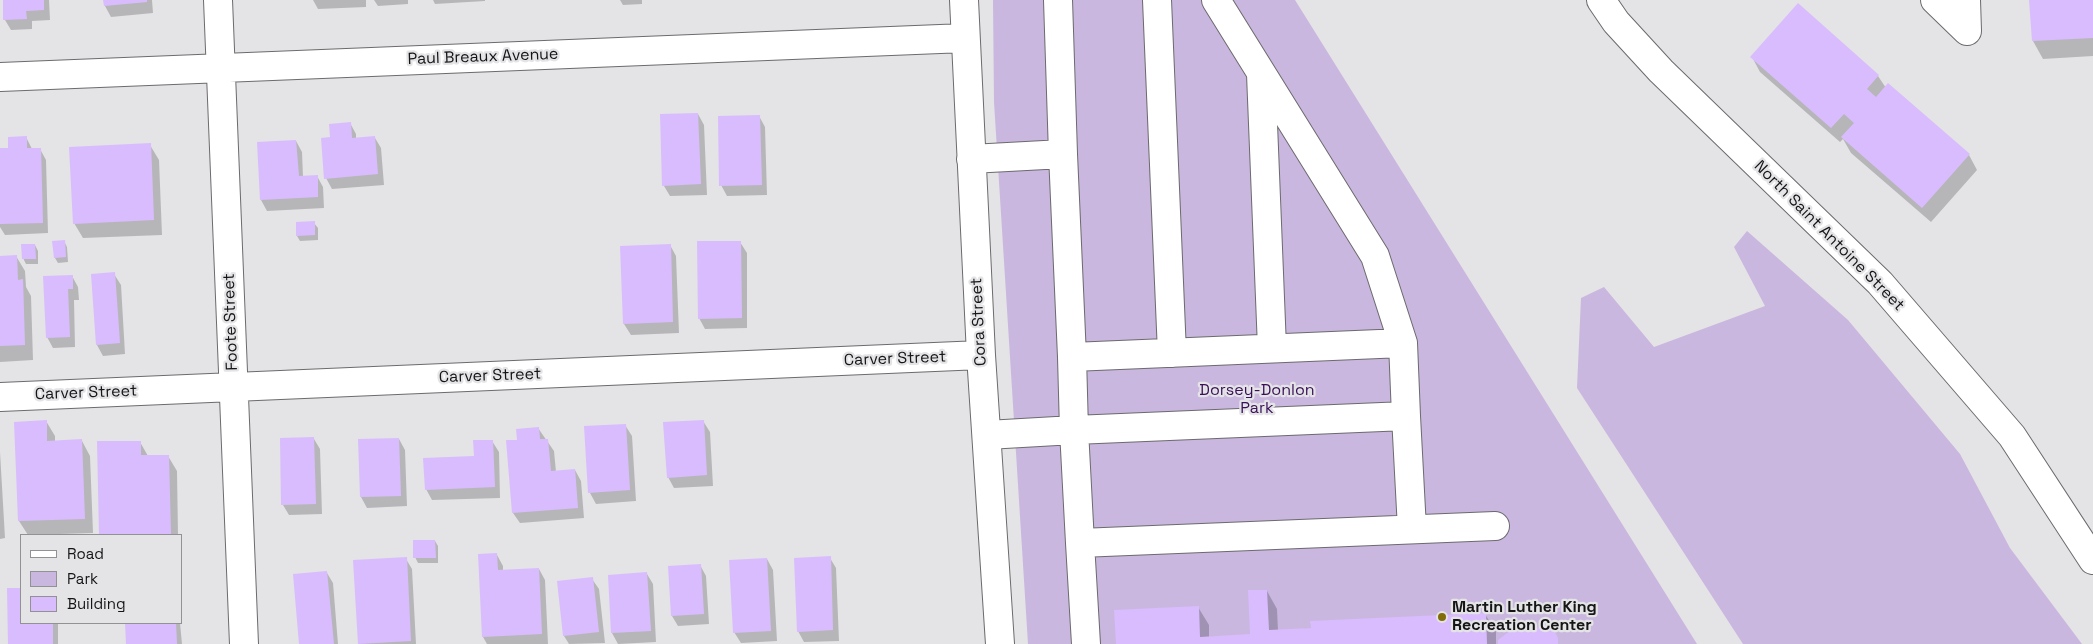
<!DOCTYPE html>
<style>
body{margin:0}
#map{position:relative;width:2093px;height:644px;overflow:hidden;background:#e4e3e6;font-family:"Space Grotesk",sans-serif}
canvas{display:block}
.legend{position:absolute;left:20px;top:534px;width:162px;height:90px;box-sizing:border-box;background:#e4e3e6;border:1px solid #929193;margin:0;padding:6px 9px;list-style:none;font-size:15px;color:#161516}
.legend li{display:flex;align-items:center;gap:10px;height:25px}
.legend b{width:25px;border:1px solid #929193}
</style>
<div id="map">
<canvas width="2093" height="644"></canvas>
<ul class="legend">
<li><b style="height:6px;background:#fff"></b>Road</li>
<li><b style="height:14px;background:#c9b7df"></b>Park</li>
<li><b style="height:14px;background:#d9bcfd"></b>Building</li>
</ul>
</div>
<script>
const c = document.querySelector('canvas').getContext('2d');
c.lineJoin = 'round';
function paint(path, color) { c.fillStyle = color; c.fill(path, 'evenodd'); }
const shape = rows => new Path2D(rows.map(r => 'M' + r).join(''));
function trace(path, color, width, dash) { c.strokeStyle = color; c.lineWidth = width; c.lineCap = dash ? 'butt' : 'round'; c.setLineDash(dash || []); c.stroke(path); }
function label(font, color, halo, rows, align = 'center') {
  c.font = font + ' "Space Grotesk",sans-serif'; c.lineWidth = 4.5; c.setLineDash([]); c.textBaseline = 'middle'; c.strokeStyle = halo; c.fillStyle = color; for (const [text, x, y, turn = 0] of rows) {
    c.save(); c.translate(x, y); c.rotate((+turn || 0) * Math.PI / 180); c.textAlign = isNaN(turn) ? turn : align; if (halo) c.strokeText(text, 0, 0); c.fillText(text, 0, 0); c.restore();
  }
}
paint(shape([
 [993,0,1295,0,1697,644,1028,644,994,102],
 [1747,231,1848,320,1960,454,2010,548,2082,644,1743,644,1577,388,1581,298,1604,287,1654,347,1765,306,1734,247]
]), '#c9b7df');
paint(shape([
 [4,0,49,0,50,20,32,21,32,29,11,30,5,20],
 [104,0,152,0,153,13,111,17,105,6],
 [313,0,366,0,366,7,318,9],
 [374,0,408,0,408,4,378,6],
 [433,0,485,0,485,1,435,4],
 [620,0,642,0,642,4,623,5],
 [2031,0,2093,0,2093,56,2043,59,2033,41],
 [1752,57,1878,76,1886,88,1969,155,1977,170,1931,222,1851,153,1843,139,1840,142,1760,72],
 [698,114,704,125,707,195,670,196,664,186],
 [759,116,765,127,767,195,727,196,721,185],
 [350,123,356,134,356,139,375,138,381,148,384,185,332,189,326,178,332,139],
 [26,137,32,149,40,149,46,160,48,233,5,235,0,227,0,149,10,149],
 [296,141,302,152,303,177,317,176,323,187,324,208,267,211,261,200,258,143],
 [150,145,159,160,162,235,83,238,74,223],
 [314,223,318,228,318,240,300,241,297,236],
 [64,241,67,247,68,262,58,263,55,258,53,242],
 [740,242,747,253,747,328,705,329,699,318],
 [35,245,38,251,38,264,26,264,23,258],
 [670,245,676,256,679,333,631,335,624,324],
 [16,256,25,271,26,287,31,296,33,360,0,362,0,257],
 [114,274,121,285,125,354,103,356,97,345],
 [72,276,78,287,79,300,74,300,75,347,53,348,47,337],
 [46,421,55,436,55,442,82,441,90,456,93,533,28,535,19,521],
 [703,421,710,432,713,486,674,488,668,477],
 [625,425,632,436,636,501,596,504,590,493],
 [538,428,554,451,556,472,575,470,581,481,584,518,520,523,513,513,518,441],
 [314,439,320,449,322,514,289,515,283,505],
 [399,439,405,450,407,506,367,508,361,497,359,440],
 [492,441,499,452,500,498,432,500,426,489,476,458],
 [140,442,148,456,168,456,177,471,178,535,100,535,98,443],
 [0,452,5,538,0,539],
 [435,541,438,546,438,563,418,563,415,557],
 [497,555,503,566,503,571,539,569,545,580,548,644,487,644,483,637],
 [830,558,836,568,839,641,804,642,798,631],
 [406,559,412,569,416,644,359,644,355,561],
 [767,559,773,570,777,641,741,643,734,632],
 [700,565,706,576,709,624,678,626,672,616],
 [327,573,333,583,338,644,301,644],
 [647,574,653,584,656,642,618,644,612,633,609,576],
 [592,579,599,589,605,643,569,644,564,636],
 [8,589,21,589,21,623,58,623,58,644,9,644],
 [1267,591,1277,609,1278,631,1485,614,1496,632,1496,644,1117,644,1198,607,1209,625,1209,637,1251,635],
 [126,623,180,623,182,644,127,644]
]), '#0003');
paint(shape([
 [3,0,44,0,44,10,26,11,27,19,3,20],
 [103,0,147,0,147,2,104,6],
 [2029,0,2093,0,2093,38,2032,41],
 [1798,3,1879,75,1867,89,1876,97,1888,83,1970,154,1922,208,1841,137,1854,123,1844,114,1831,128,1750,57],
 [698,113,701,184,662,186,660,114],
 [760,115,762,185,719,186,718,116],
 [351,122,352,138,375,136,378,174,324,179,321,138,330,137,329,124],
 [27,136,27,148,41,148,43,223,0,224,0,148,8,148,8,137],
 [296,140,299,176,318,175,318,197,260,200,257,142],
 [151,143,154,220,73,224,69,147],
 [315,221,315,235,296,236,296,222],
 [65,240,66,257,54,258,52,241],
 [697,241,741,241,742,318,698,319],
 [21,244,35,244,36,259,22,259],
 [671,244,673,322,623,324,620,246],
 [17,255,18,280,23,279,25,345,0,346,0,256],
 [115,272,120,343,96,345,91,274],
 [73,275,73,289,68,289,70,337,46,338,43,276],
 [47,420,47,441,82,439,85,519,18,521,14,422],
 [704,420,707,475,667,478,663,422],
 [626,424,630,490,588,493,584,426],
 [539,427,540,439,548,439,551,471,575,469,578,508,512,513,506,440,517,440,516,429],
 [314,437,316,504,281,505,280,438],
 [399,438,401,496,360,497,358,439],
 [473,440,493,440,495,487,425,490,423,458,474,456],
 [97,441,141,441,141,455,169,455,171,535,99,535],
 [413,540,435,540,436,558,413,558],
 [497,553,498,570,539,568,542,634,482,637,478,554],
 [831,556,833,630,797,632,794,558],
 [407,557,411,641,358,644,353,560],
 [767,558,771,631,733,633,729,560],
 [701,564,704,614,671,616,668,566],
 [327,571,334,644,299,644,293,574],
 [647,572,651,631,611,633,608,575],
 [593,577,599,632,563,636,557,581],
 [7,588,21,588,21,623,53,623,53,644,8,644],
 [1248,590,1267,590,1269,630,1311,628,1310,621,1486,613,1487,644,1116,644,1114,610,1199,606,1200,637,1250,634],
 [125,623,176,623,177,644,126,644],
 [1552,626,1558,638,1558,644,1498,644,1498,640,1511,630]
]), '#d9bcfd');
const minor = shape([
 [218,0,244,644],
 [964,0,981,355,1000,644],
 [1157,0,1172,353],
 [1216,0,1375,256,1403,343],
 [1601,0,1616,22,1661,71,1880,283,2012,436,2093,560],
 [1935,0,1967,31,1966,0],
 [1261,74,1272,348],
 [0,77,965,38],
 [1063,154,1072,357],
 [971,159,1063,154,1058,0],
 [0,397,981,355],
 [1406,416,1412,529],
 [987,435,1074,430,1406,416,1403,343,1072,357,1074,430,1080,543,1086,644],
 [1080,543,1495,526]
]);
trace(minor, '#6c6a6d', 30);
trace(minor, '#fff', 28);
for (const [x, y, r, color] of [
 [1442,617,5,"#826c08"]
]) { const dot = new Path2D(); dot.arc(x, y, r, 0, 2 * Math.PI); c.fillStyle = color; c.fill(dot); trace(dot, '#e4e3e6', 2); }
label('16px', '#161516', '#e4e3e6', [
 ["Paul Breaux Avenue",483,57,-2],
 ["North Saint Antoine Street",1829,236,45],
 ["Foote Street",231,322,-92],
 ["Cora Street",979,322,-93],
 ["Carver Street",895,359,-2],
 ["Carver Street",490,376,-2],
 ["Carver Street",86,393,-2]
]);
label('16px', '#390f5a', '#e4e3e6', [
 ["Dorsey-Donlon",1257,391],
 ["Park",1257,409]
]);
label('bold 16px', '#161516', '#e4e3e6', [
 ["Martin Luther King",1452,608],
 ["Recreation Center",1452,626]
], 'left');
</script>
